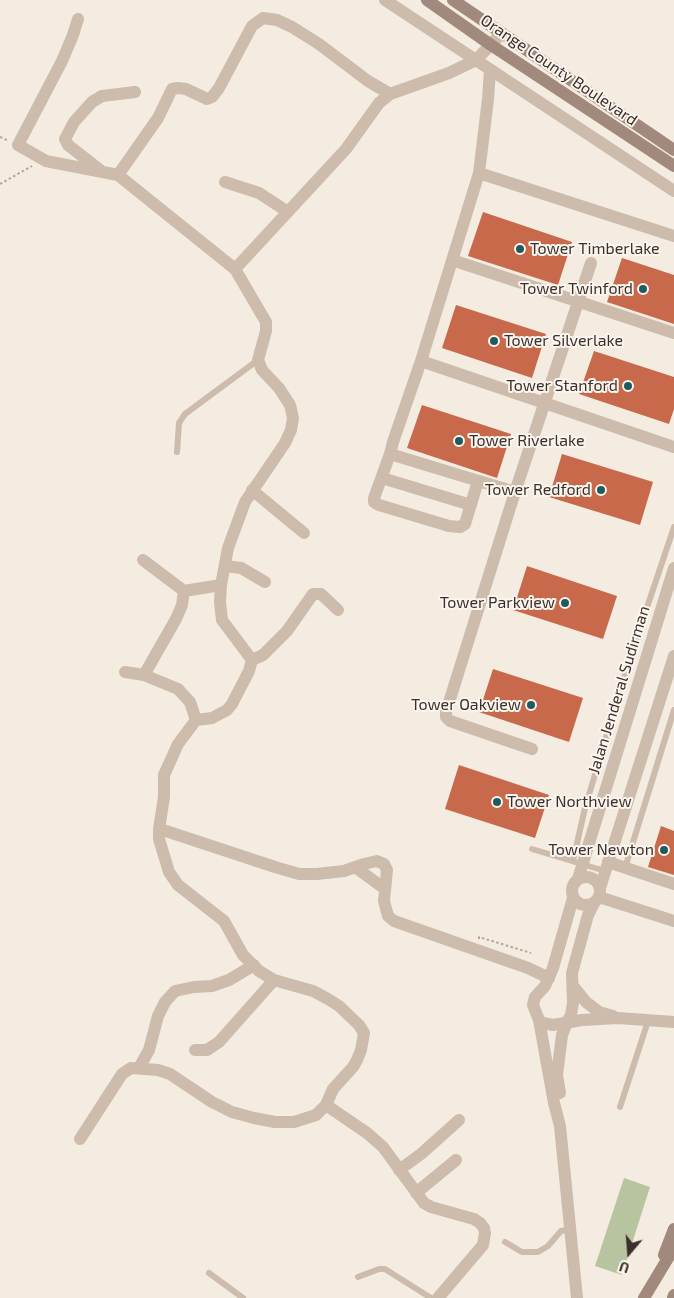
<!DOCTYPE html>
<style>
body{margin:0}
#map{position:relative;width:674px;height:1298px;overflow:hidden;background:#f4ebe1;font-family:"Exo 2",sans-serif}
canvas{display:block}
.north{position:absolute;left:604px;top:1228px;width:50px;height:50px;-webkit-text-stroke:4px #fbf5ee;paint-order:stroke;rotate:198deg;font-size:14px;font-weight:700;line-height:20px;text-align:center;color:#3b302b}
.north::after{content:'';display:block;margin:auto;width:18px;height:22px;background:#3b302b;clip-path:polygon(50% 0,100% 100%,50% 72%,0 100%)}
</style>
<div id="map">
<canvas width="674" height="1298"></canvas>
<div class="north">U</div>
</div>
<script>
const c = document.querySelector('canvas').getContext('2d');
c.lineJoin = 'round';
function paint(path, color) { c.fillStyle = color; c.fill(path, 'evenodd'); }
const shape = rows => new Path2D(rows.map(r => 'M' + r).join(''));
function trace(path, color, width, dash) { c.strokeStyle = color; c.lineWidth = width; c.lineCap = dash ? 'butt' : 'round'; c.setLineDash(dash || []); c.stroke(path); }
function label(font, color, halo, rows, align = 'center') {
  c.font = font + ' "Exo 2",sans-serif'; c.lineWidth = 4; c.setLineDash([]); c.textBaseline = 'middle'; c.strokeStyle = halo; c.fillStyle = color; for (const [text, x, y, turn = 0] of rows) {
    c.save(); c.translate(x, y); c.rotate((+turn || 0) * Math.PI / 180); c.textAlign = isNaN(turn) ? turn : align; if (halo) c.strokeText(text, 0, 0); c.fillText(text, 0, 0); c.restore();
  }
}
paint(shape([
 [624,1178,650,1187,622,1275,595,1266]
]), '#b8c4a0');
paint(shape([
 [483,212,572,242,558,285,468,256],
 [622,258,674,275,674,324,607,302],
 [456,305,546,334,532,378,442,348],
 [594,351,674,377,674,409,669,424,579,394],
 [422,405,511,434,497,478,407,448],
 [562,454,653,482,640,525,549,497],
 [527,566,617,596,603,639,513,610],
 [493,669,583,698,569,742,479,712],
 [459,765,549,795,535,838,445,809],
 [661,826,674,831,674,875,648,867]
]), '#c8694b');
trace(shape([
 [0,137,9,141],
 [0,184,32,166],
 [479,939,479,937,531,953]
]), '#b9a596', 2, [2.5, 2.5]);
trace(shape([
 [177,452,179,423,185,414,258,360],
 [532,849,605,871],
 [573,861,585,808,628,664,674,527],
 [625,868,674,710],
 [620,1107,648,1021],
 [505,1242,522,1252,538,1252,548,1246,561,1231,571,1229],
 [209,1273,243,1298],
 [358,1277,379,1269,385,1269,431,1298]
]), '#cdbbac', 6);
trace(shape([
 [385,0,674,191],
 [78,19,73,35,62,61,18,145,46,161,118,175,235,269],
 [490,70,488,99,479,173,421,361,393,442,390,454,515,492,446,712,446,717,450,721,532,749],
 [100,170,68,145,65,139,74,122,92,102,102,96,135,92],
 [479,173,674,236],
 [118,175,158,118,172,89,178,88,186,89,207,99,212,97,219,88,252,26,263,18,277,20,292,27,319,44,368,81,390,94],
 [225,182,259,193,288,212],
 [452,260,674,333],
 [421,361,674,447],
 [390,454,374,498,374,502,379,505,449,526,460,527,465,524,478,481],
 [382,478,471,505],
 [252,490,304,533],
 [515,492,591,263],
 [143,560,184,591,221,585],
 [225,566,241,568,265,582],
 [252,660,263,655,287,631,313,594,321,594,338,610],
 [125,672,144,675,178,689,190,702,196,720],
 [144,675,176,619,182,605,184,591],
 [163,830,275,867,299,874,317,874,344,871,364,864,377,861,384,864,387,870,384,901,388,916,394,921,528,968,549,978],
 [608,862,674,884],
 [355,867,385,889],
 [599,897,674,921],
 [195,1050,207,1050,219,1042,274,980],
 [139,1068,149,1050,158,1016,165,1002,175,991,194,987,212,986,229,980,254,965],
 [80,1139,122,1074,131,1068,158,1070,170,1074,212,1102,232,1112,254,1118,275,1122,294,1122,316,1115,326,1105],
 [399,1170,421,1154,459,1120],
 [416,1193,456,1160],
 [438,1298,483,1245,485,1233,484,1228,480,1223,474,1219,431,1207,424,1203,383,1147,367,1133,326,1105,333,1089,353,1067,357,1060,361,1050,364,1033,359,1025,339,1006,328,999,313,991,274,980,259,971,243,955,224,921,178,885,169,872,159,839,159,829,164,797,164,775,178,744,196,720,212,718,227,710,232,704,249,671,252,660,222,620,220,602,221,585,228,548,245,502,285,443,291,430,293,418,290,405,279,388,262,370,258,360,266,331,266,322,235,269,346,149,379,103,390,94,449,73,476,60,501,34]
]), '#cdbbac', 12);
trace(shape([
 '572 891a14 14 0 1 1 28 0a14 14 0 1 1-28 0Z',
 [578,879,674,568],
 [600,888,674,656],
 [573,898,553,968,545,986,535,997,533,1005,539,1020,543,1023,553,1025,582,1020,618,1018,674,1022],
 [573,986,586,1002,599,1012,613,1016],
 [539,1020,554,1103,560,1126,577,1298],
 [560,1093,557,1075,562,1035,567,1022,571,1015,573,1003,572,973,588,915,594,903]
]), '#cdbbac', 12);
trace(shape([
 [427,0,491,45,674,166],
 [453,0,674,150],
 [664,1255,674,1229],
 [644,1298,674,1248],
 [673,1298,674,1295]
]), '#a18a7d', 12);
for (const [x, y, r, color] of [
 [520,249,5,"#1f5a5e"],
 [643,289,5,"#1f5a5e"],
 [494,341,5,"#1f5a5e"],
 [628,386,5,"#1f5a5e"],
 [459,441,5,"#1f5a5e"],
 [601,490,5,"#1f5a5e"],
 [565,603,5,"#1f5a5e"],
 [531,705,5,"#1f5a5e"],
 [497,802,5,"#1f5a5e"],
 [664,850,5,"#1f5a5e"]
]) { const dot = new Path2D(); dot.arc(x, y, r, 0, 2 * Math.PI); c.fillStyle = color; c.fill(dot); trace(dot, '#fbf5ee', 2); }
label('16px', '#3b302b', '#fbf5ee', [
 ["Orange County Boulevard",559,70,34],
 ["Jalan Jenderal Sudirman",619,690,-73]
]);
label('16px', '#3b302b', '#fbf5ee', [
 ["Tower Timberlake",530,249,"left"],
 ["Tower Twinford",633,289],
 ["Tower Silverlake",504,341,"left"],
 ["Tower Stanford",618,386],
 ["Tower Riverlake",469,441,"left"],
 ["Tower Redford",591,490],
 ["Tower Parkview",555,603],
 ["Tower Oakview",521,705],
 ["Tower Northview",507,802,"left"],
 ["Tower Newton",654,850]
], 'right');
</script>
